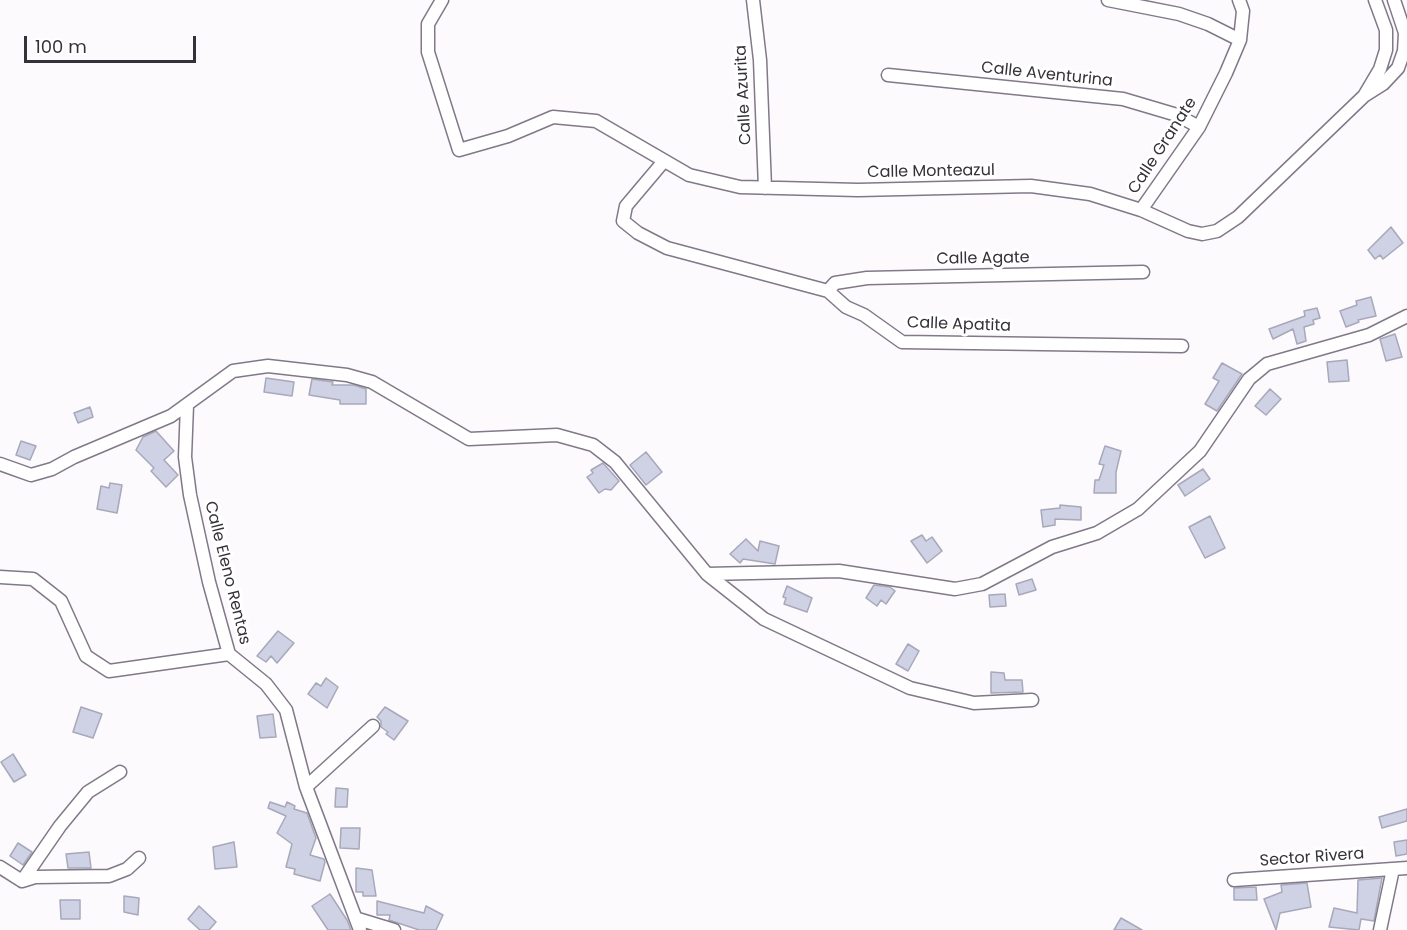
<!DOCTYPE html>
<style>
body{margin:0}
#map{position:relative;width:1407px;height:930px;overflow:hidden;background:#fcfafd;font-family:Poppins,sans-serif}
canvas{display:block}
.scale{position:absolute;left:24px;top:36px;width:172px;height:27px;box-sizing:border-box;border:3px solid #353138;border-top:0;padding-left:8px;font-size:18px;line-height:21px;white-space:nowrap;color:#353138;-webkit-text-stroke:4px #fff;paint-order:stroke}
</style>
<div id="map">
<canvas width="1407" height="930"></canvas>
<div class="scale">100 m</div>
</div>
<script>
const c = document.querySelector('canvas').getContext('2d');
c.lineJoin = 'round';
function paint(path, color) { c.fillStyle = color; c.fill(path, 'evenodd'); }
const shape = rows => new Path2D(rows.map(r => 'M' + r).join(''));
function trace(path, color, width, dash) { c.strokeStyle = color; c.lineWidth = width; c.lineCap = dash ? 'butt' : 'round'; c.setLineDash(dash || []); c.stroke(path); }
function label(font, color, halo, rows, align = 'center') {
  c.font = font + ' Poppins,sans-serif'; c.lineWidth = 6; c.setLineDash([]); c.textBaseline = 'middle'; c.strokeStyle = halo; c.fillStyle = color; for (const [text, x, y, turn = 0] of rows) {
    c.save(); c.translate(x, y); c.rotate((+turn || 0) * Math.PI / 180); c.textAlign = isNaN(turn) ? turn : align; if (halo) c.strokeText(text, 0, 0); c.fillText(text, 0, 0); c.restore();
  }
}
const building = shape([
 [1391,227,1403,243,1383,259,1380,255,1375,259,1368,250,1391,227],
 [1371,297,1376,316,1358,320,1359,322,1346,327,1340,311,1357,305,1356,301,1371,297],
 [1317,308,1320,318,1313,320,1314,324,1304,327,1306,341,1297,344,1293,329,1273,339,1269,329,1305,316,1304,311,1317,308],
 [1395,334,1402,357,1386,361,1380,339,1395,334],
 [1347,360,1349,381,1329,382,1327,362,1347,360],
 [1222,363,1242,374,1217,411,1205,404,1219,381,1213,378,1222,363],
 [266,378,294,382,292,396,264,392,266,378],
 [312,379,333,382,332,385,354,385,366,389,366,404,340,404,340,400,309,395,312,379],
 [1270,389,1281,399,1266,415,1255,406,1270,389],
 [90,407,93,417,78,423,74,413,90,407],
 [156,431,174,451,164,460,178,475,166,487,151,471,154,468,136,450,143,437,156,431],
 [21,441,36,446,30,460,16,455,21,441],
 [1105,446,1121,451,1116,472,1116,493,1094,493,1095,480,1099,480,1104,465,1099,464,1105,446],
 [646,452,662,472,646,485,630,465,646,452],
 [603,463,619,481,611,490,605,489,599,493,587,477,593,473,591,470,603,463],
 [1203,469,1210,479,1185,496,1178,485,1203,469],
 [110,483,122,485,117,513,97,509,101,486,109,488,110,483],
 [1060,505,1081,507,1081,520,1055,519,1055,525,1043,527,1041,510,1060,508,1060,505],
 [1210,516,1225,548,1205,558,1189,527,1210,516],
 [922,535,926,541,932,537,942,551,927,563,911,541,922,535],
 [746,539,758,551,760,541,779,546,775,564,743,559,740,563,730,554,746,539],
 [1032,579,1036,590,1019,595,1016,584,1032,579],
 [874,585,890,587,895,591,886,604,881,600,877,606,866,598,874,585],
 [787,586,812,598,807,612,784,604,786,598,783,597,787,586],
 [1005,594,1006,606,990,607,989,595,1005,594],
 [278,631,294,643,277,663,271,656,266,662,257,656,278,631],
 [908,644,919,651,908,671,896,664,908,644],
 [991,672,1004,673,1005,680,1022,680,1023,692,991,693,991,672],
 [326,678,338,687,327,708,308,694,316,683,321,686,326,678],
 [81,707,102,714,93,738,73,732,81,707],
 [385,707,408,721,394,740,386,734,388,732,381,727,381,721,377,717,385,707],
 [273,714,276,737,260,738,257,716,273,714],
 [13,754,26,775,14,782,1,762,13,754],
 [336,788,348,789,347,807,335,807,336,788],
 [270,802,285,807,287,802,295,806,294,809,307,813,316,838,310,855,324,859,325,862,320,881,294,874,295,869,286,867,292,844,277,833,286,816,268,808,270,802],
 [1407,809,1407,821,1382,828,1379,817,1407,809],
 [341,828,360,828,359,849,340,848,341,828],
 [1407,840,1407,854,1396,856,1394,842,1407,840],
 [234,842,237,867,215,869,213,847,234,842],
 [18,843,32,852,23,865,10,856,18,843],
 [89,852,91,868,68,868,66,854,89,852],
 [356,868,372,870,376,896,363,896,363,892,356,892,356,868],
 [1382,878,1374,921,1361,919,1359,930,1329,927,1334,908,1357,913,1358,880,1382,878],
 [1307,883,1311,907,1280,913,1276,930,1264,899,1282,892,1281,885,1307,883],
 [1256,887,1257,900,1234,900,1234,888,1256,887],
 [330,894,347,920,351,930,328,930,312,906,330,894],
 [124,896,139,898,138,915,124,912,124,896],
 [60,900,80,900,80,919,61,919,60,900],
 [377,901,424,913,426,906,443,915,436,930,419,930,389,920,390,915,377,915,377,901],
 [199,906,216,922,209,930,200,930,188,919,199,906],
 [1121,918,1142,930,1114,930,1121,918]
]);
paint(building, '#cfd1e4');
trace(building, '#a7a8ba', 1.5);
const minor = shape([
 [442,0,428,24,428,52,459,150,508,136,553,117,596,121,689,175,740,187,858,190,1031,186,1090,194,1141,210,1188,231,1202,234,1217,231,1238,217,1364,96],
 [753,0,760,60,765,188],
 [1108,0,1179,14,1208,24,1240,40],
 [1375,0,1386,30,1386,50,1380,69,1364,96,1383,84,1398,68,1404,51,1405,33,1394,0],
 [888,75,1123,99,1177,115,1199,127],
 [664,161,626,206,623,221,638,233,667,248,828,291,846,307,864,315,902,342,1182,346],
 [1141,210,1199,127,1226,73,1240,40,1243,11,1239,0],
 [828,291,835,283,867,278,1143,272],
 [187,405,185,457,190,495,209,582,229,654,266,684,286,710,306,787,360,930],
 [0,464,31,475,52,469,74,457,171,416,233,371,268,366,347,375,372,382,469,439,557,435,593,445,615,462,707,574,839,571,955,589,982,584,1052,547,1097,533,1138,509,1200,451,1249,379,1267,364,1369,335,1407,316],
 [707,574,764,619,910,688,974,703,1032,700],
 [0,577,33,579,61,601,86,656,109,671,229,654],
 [306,787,373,726],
 [0,867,22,881,60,826,88,792,120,772],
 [1234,880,1407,868],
 [22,881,35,877,109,876,127,869,139,858],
 [358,919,394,930],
 [1380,930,1393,869]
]);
trace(minor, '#817888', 15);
trace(minor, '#fff', 12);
label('16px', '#353138', '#fff', [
 ["Calle Aventurina",1047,75,6],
 ["Calle Azurita",744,95,-93],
 ["Calle Granate",1163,146,-57],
 ["Calle Monteazul",931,172,-1],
 ["Calle Agate",983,259,-1],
 ["Calle Apatita",959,325,2],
 ["Calle Eleno Rentas",227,573,76],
 ["Sector Rivera",1312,858,-4]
]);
</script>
